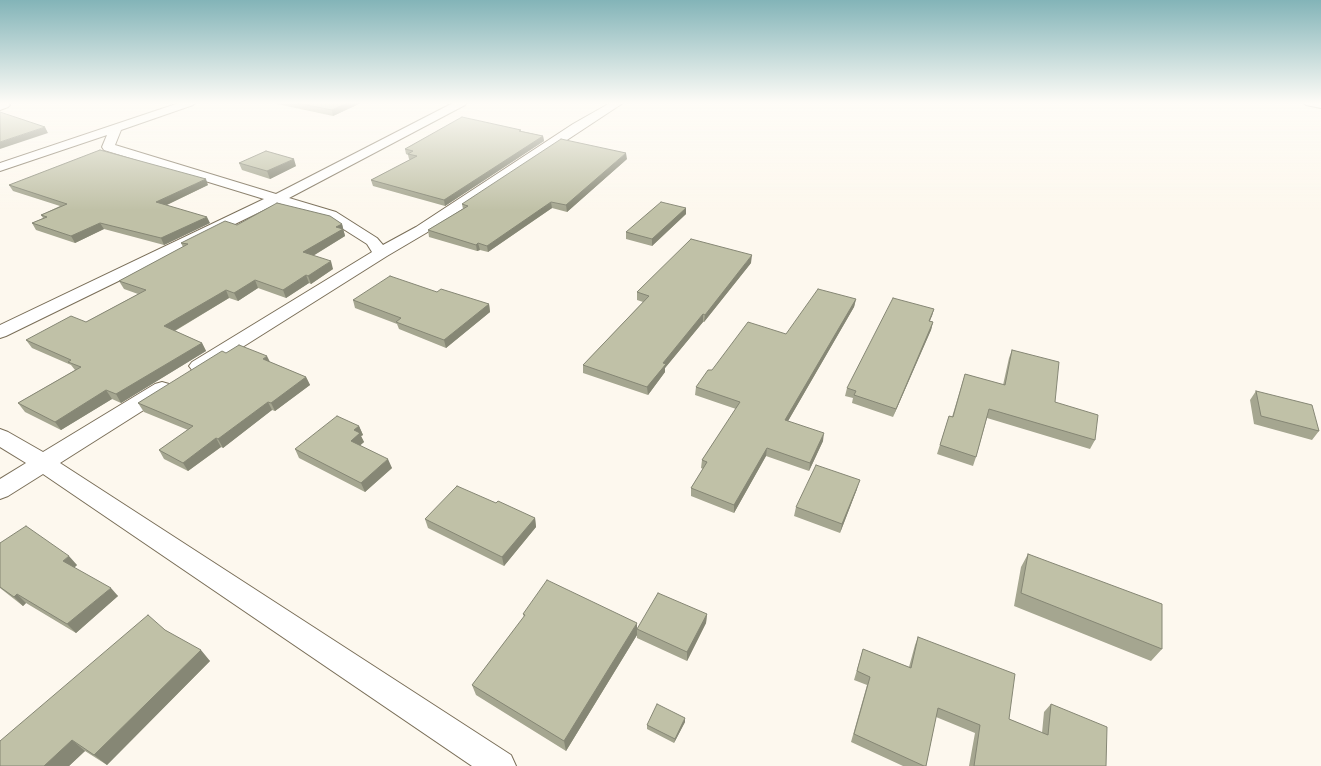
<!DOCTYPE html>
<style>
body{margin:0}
canvas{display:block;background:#fdf8ee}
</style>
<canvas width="1321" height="766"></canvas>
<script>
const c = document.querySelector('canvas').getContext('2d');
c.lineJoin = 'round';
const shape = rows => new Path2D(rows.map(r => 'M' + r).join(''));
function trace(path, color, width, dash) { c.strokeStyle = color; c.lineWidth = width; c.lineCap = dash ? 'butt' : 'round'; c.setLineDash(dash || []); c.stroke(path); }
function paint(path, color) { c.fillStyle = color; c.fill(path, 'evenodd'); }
const minor = shape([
 [0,103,8,103,10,105,8,107,0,110,0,103],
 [179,103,195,103,193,105,121,130,115,145,276,194,453,103,466,103,465,105,289,198,336,212,377,238,383,245,416,227,573,124,610,103,623,103,426,233,387,256,206,370,199,372,192,370,189,366,192,362,372,252,367,244,326,218,278,203,6,336,0,338,0,325,264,199,104,150,102,147,107,135,0,171,0,163,179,103],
 [1304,103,1321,103,1321,108,1306,105,1304,103],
 [162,382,169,384,172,389,169,394,60,463,511,755,516,766,472,766,43,474,8,496,0,499,0,479,26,463,0,447,0,429,8,432,43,452,155,384,162,382]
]);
trace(minor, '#7a6f59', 2);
paint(minor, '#fff');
paint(shape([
 [272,103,361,103,333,116],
 [521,130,521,131,543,136,544,141,445,206,373,186,371,180,410,160,409,159,408,155,406,154,405,149],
 [627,159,567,212,552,208,488,252,480,250,477,251,429,237,428,230,463,209,462,204],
 [239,163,296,166,270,179,242,170],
 [9,185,208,185,167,205,210,223,164,245,104,229,75,243,36,230,32,223,43,218,41,215,60,206,13,191],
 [686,208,686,214,652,246,626,239,626,232],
 [342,224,345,236,313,256,333,269,311,284,309,283,286,298,258,288,238,301,229,298,175,331,202,343,206,351,121,403,112,399,61,430,25,412,18,403,75,370,71,365,32,348,26,340,86,322,138,294,124,289,119,281,183,247,181,243,237,225],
 [751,263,704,322,703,322,665,368,665,372,648,395,583,373,583,365,643,302,637,300,637,292],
 [437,292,489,304,490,312,446,348,399,329,397,324,355,308,353,300],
 [856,299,854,307,788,421,823,441,809,471,766,456,734,513,691,496,691,488,703,469,701,468,702,460,736,409,695,395,696,387,786,334],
 [934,309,930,321,933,322,931,330,893,417,852,403,853,398,845,396,847,388],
 [1012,350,1055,402,1095,440,1090,449,987,418,976,457,973,466,937,454,949,416,952,417,965,374,1003,385,1009,358],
 [226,353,270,362,306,377,310,385,275,411,272,410,223,448,221,447,188,471,164,459,159,450,188,430,144,412,138,403],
 [1256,391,1319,431,1312,440,1254,424,1250,400],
 [359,426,363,435,361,436,364,442,360,445,392,468,365,492,299,458,295,449],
 [857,489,840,533,794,516,796,507],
 [496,503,535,518,536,527,504,566,428,528,425,519],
 [0,543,77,565,74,568,118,596,76,633,26,603,23,606,0,588],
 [1028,554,1162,649,1151,661,1014,606,1021,567],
 [523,614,637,629,707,614,706,623,687,661,637,638,637,635,566,751,476,695,472,685,524,617],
 [165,630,210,661,107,765,85,751,69,766,0,766],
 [918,637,1009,719,1042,733,1044,712,1051,704,1106,766,969,766,975,733,936,717,926,766,903,766,851,742,867,685,854,680,863,649,909,667,915,645],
 [685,722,674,743,647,729,647,725]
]), '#a5a690');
paint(shape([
 [347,103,361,103,333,116,332,110],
 [45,127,48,133,0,149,0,142],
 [543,136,544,141,445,206,444,200],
 [626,153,627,159,567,212,566,205],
 [294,159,296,166,270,179,267,171],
 [206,179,208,185,160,208,156,202],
 [551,202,552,208,488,252,487,246],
 [686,208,686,214,652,246,652,239],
 [207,217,210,223,164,245,161,238],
 [100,223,104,229,75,243,71,236],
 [342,224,345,236,306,260,303,252,336,227],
 [478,243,480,250,477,251,476,245],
 [752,255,751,263,704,322,705,315],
 [331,261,333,269,311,284,308,276],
 [306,275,309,283,286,298,283,290],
 [255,280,258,288,238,301,234,293],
 [226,290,229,298,169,334,164,326],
 [856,299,854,307,784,428,785,420],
 [489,304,490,312,446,348,444,340],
 [934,309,932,316,926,328,929,321],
 [703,314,703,322,665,368,665,372,648,395,647,387,663,363],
 [933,322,931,330,893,417,896,409],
 [202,343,206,351,121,403,116,394],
 [267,356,271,364,263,359],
 [306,377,310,385,275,411,271,403],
 [106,390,112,399,61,430,55,422],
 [268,402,272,410,223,448,218,439],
 [359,426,363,435,361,436,364,442,355,450,351,441,354,430],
 [824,433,823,441,809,471,810,463],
 [216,438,221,447,188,471,183,463],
 [767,448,766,456,734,513,734,505],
 [388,459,392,468,365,492,361,483],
 [860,480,857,489,840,533,842,524],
 [535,518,536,527,504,566,502,557],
 [69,556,77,565,71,570,63,561],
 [111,588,118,596,76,633,67,624],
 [17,594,26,603,23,606,14,597],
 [707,614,706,623,687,661,687,652],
 [637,623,637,635,566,751,564,741],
 [201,650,210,661,107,765,94,755],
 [685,718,685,722,674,743,675,739],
 [72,740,85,751,69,766,44,766]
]), '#868775');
const building = shape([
 [297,103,347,103,332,110,297,103],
 [0,112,45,127,0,142,0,112],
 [462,117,521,130,519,131,543,136,444,200,371,180,417,156,408,154,413,151,405,149,462,117],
 [561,139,626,153,566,205,551,202,487,246,478,243,476,245,428,230,468,206,462,204,561,139],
 [100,150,206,179,156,202,207,217,161,238,100,223,71,236,32,223,47,217,41,215,67,204,9,185,100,150],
 [266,151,294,159,267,171,239,163,266,151],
 [661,202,686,208,652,239,626,232,661,202],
 [277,203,330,216,342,224,336,227,343,229,303,252,331,261,308,276,306,275,283,290,255,280,234,293,226,290,164,326,202,343,116,394,106,390,55,422,18,403,81,367,68,362,71,360,26,340,71,316,86,322,146,290,119,281,188,244,181,243,225,221,237,225,277,203],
 [691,239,752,255,705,315,703,314,663,363,666,364,647,387,583,365,649,296,637,292,691,239],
 [390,276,437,292,441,289,489,304,444,340,396,322,401,318,353,300,390,276],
 [818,289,856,299,785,420,824,433,810,463,767,448,734,505,691,488,707,462,702,460,740,402,696,387,708,370,712,370,748,322,786,334,818,289],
 [893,298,934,309,929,321,933,322,896,409,854,395,856,391,847,388,893,298],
 [239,345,267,356,263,359,306,377,271,403,268,402,218,439,216,438,183,463,159,450,193,426,138,403,222,351,226,353,239,345],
 [1012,350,1059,362,1055,402,1098,415,1095,440,989,409,976,457,940,445,949,416,953,417,965,374,1005,385,1012,350],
 [1256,391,1312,405,1319,431,1261,416,1256,391],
 [337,416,359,426,354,430,360,433,351,441,388,459,361,483,295,449,337,416],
 [816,465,860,480,842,524,796,507,816,465],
 [457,486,496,503,498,501,535,518,502,557,425,519,457,486],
 [26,526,69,556,63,561,111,588,67,624,17,594,14,597,0,587,0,543,26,526],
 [1028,554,1162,604,1162,649,1021,593,1028,554],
 [547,580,637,623,564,741,472,685,525,615,523,614,547,580],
 [658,593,707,614,687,652,637,629,658,593],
 [148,615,165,630,201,650,94,755,72,740,44,766,0,766,0,741,148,615],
 [918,637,1015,674,1009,719,1048,735,1051,704,1107,727,1106,766,974,766,980,725,938,708,926,766,924,766,854,734,870,677,857,671,863,649,911,668,918,637],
 [657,704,685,718,675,739,647,725,657,704]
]);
paint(building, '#c0c1a7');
trace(building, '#868775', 1);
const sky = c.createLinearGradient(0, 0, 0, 210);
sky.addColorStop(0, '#83b4b8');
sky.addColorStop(0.49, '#fefcf7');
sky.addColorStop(1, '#fefcf700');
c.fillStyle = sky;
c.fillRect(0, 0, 1321, 210);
</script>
